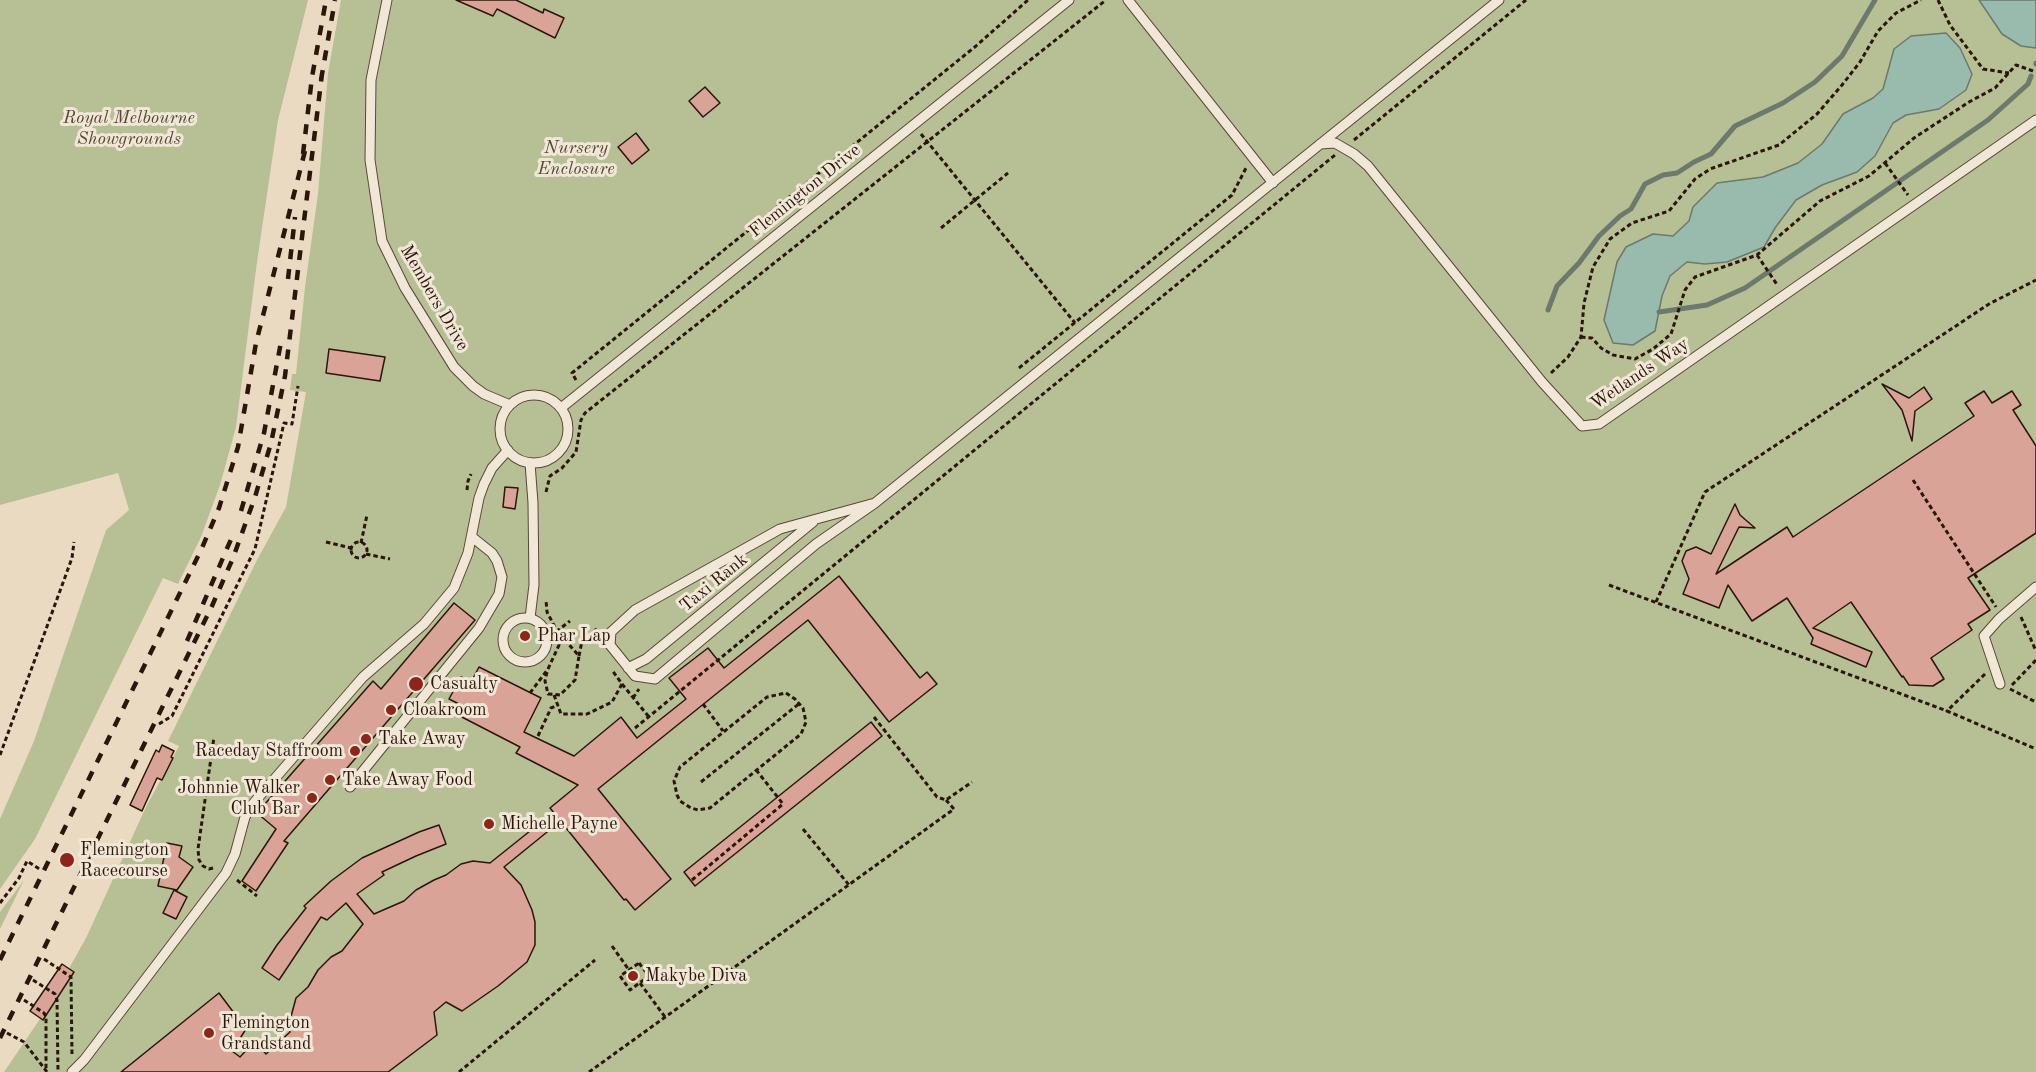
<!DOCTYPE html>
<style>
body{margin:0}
canvas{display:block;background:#eadac2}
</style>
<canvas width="2036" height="1072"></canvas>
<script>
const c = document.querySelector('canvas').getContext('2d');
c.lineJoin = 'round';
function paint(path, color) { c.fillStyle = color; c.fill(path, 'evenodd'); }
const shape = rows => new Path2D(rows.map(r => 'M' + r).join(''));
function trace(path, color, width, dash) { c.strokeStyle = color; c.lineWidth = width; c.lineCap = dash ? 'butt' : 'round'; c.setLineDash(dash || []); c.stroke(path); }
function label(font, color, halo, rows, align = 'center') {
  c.font = font + ' "Old Standard TT",serif'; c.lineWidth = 6; c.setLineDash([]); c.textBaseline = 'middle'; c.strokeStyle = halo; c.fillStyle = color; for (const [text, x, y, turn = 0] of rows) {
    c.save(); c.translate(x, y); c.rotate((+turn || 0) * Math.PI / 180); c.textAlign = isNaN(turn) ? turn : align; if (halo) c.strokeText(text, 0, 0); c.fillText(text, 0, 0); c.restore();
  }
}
paint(shape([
 [0,0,308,0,278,120,257,262,236,427,220,485,201,537,178,584,163,578,35,839,0,889,0,819,34,741,106,530,129,510,118,473,0,505],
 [341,0,2036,0,2036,1072,4,1072,44,1013,86,938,146,807,179,746,168,741,257,560,286,507,306,392,290,390,292,374,296,374,305,287,318,194,328,73],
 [24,880,0,929,0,912]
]), '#b6c094');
const water = shape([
 [1979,0,2036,0,2036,48,2021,46,2002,34,1979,0],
 [1946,33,1960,48,1972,74,1966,90,1939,109,1906,115,1893,123,1875,156,1857,172,1822,185,1796,200,1775,228,1764,247,1727,262,1705,264,1687,262,1670,276,1662,296,1655,331,1633,345,1613,343,1604,320,1617,262,1626,247,1653,234,1673,236,1689,221,1693,207,1717,183,1763,177,1798,163,1822,144,1843,114,1873,98,1883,89,1894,49,1911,36,1946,33]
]);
paint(water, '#99bbad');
trace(water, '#6d796c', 1.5);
trace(shape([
 [2036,64,2036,63],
 [1548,310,1557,286,1579,263,1599,236,1620,216,1631,209,1645,184,1663,175,1677,173,1694,162,1711,154,1735,126,1783,103,1815,82,1842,56,1875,0],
 [1659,312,1707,305,1745,288,1988,120,2028,84,2031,76]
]), '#6d796c', 5);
const building = shape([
 [456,0,516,0,543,13,544,9,564,18,555,38,497,9,493,16,456,0],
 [705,87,720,103,703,117,689,101,705,87],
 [636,133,649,150,632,164,618,147,636,133],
 [329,349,385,357,380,381,326,373,329,349],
 [1882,384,1909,398,1924,387,1932,399,1915,411,1912,441,1902,410,1882,384],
 [1984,391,1992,403,2012,391,2021,405,2013,410,2036,446,2036,533,1968,578,1990,610,1968,624,1972,630,1931,658,1944,679,1933,686,1909,685,1903,676,1902,677,1851,602,1813,628,1872,652,1866,667,1811,644,1813,638,1787,598,1752,621,1728,585,1719,608,1683,594,1689,579,1682,561,1686,551,1696,547,1711,554,1735,504,1740,515,1755,528,1739,527,1716,574,1787,527,1793,537,1974,416,1965,403,1984,391],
 [505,487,518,488,515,509,503,507,505,487],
 [839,576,920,678,927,672,937,684,889,722,808,620,598,789,671,879,635,910,626,899,624,900,550,808,578,785,516,753,520,747,456,714,461,705,449,699,461,677,471,682,479,667,541,698,524,732,574,756,621,717,637,738,686,699,669,678,708,648,724,668,839,576],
 [454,603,475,620,284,841,288,843,256,891,242,881,276,829,257,813,373,681,381,689,454,603],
 [871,722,882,736,695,886,684,872,871,722],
 [162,745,174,751,171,757,173,758,162,780,157,778,142,811,130,805,156,750,159,752,162,745],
 [545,819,552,828,504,867,521,885,532,910,535,922,535,945,527,962,498,986,462,1011,446,1002,434,1012,437,1035,388,1072,121,1072,219,993,246,1029,232,1051,240,1057,255,1041,266,1054,277,1044,290,1032,289,1024,296,998,308,987,318,970,331,957,342,951,363,924,346,903,327,920,321,917,279,980,262,968,277,945,306,908,304,906,331,881,362,858,419,832,439,825,446,844,416,856,382,872,384,875,357,894,374,914,404,901,416,890,434,880,446,875,461,864,473,861,490,863,545,819],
 [167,843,182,846,179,857,193,867,177,890,158,886,167,843],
 [174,890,187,897,176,919,163,913,174,890],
 [62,964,74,972,43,1020,30,1011,62,964]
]);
paint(building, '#daa397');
trace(building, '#2c160a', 1.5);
const service = shape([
 [387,0,371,80,370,160,382,241,405,288,454,367,473,386,484,394,510,405],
 [1128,0,1273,183],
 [1320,144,1335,143,1354,154,1368,166,1542,382,1582,426,1599,424,2036,120],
 '500 429a34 34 0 1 1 68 0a34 34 0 1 1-68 0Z',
 [561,408,1069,0],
 [875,503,816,544,655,679,635,676,610,645,611,632,635,610,780,529,875,503,1499,0],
 [530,618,534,585,533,503,530,463],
 '503 640a22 22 0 1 1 44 0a22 22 0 1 1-44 0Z',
 [628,668,646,659,813,522],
 [2000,684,1984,636,1999,619,2036,587],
 [350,787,479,628,499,594,502,577,497,561,492,553,472,537],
 [72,1072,84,1060,226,873,235,854,245,817,251,806,363,677,424,624,454,588,468,553,479,498,484,484,492,468,508,450]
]);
trace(service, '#5c4738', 11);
trace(shape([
 [1938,0,1950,25,1983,69,2009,73],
 [921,134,1075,323],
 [1354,140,1526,0],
 [1885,163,1908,195],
 [941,228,1008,173],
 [1757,255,1778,286],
 [1581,337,1592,338,1601,348,1613,355,1635,359,1653,349,1671,334,1685,290,1695,277,1757,255,1820,201,1869,176,1914,138,1969,102,1995,88,2016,65,2036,72],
 [1019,368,1232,195,1246,168],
 [1551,373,1568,357,1581,337,1584,303,1593,267,1610,239,1632,223,1669,211,1695,179,1710,169,1779,145,1817,114,1842,85,1860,62,1878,31,1896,13,1921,0],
 [576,380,572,373,976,46,1028,0],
 [1913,480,1996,607],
 [467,490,468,481,471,474],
 [546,492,550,476,562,468,576,452,581,420,585,413,1106,0],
 [326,542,351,548],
 '351 550a8 8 0 1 1 16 0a8 8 0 1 1-16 0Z',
 [361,543,367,515],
 [366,554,390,559],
 [1609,585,1947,711],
 [1656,602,1705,492,1989,304,2036,280],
 [2021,617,2036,651],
 [579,656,582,641,599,627],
 [547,672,545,681,548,694,560,695,575,680,579,656,557,631,570,621],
 [1985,674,1947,711,2036,749],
 [622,684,649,717],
 [2012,685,2036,660],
 [2010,689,2036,702],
 [530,693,548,669,559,645,557,631,547,612,546,600],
 [786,693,795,699,803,708,806,722,801,734,710,808,698,810,691,808,680,801,677,795,674,781,680,767,767,697,786,693],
 [554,695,561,714,587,714,612,702,622,684,612,670],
 [633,698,639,689],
 [703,704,723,731],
 [874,717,937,797,946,800,972,782],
 [159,724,172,716,255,549,284,423,292,424,298,386],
 [635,728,1335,155],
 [538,736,551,708,558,705],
 [0,755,72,558,74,542],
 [701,782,800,703],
 [803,829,849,885],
 [213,868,209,869,203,866,199,860,198,849,214,737],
 [237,880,257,896],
 [692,880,783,804,757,771],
 [0,903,19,878,27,861,41,870],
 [612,946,629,970],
 [44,959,71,977,72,1055],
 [639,963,649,976,630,990,620,976,639,963],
 [33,980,55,994,57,1000,58,1072],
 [640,983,665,1017],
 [24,1000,44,1013,46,1017,46,1070],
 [7,1033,24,1042,47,1072],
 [459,1072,595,960],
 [589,1072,954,809,946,800]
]), '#2c160a', 3, [4.5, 3]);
trace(service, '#f1e7d7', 9);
trace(shape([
 [321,80,335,0],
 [303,154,312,77,326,0],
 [288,279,295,217],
 [241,511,264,433,281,342],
 [187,641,232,537],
 [0,960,202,548,219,508,238,447,256,343,306,147],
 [0,1038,212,606,233,558,255,497,271,443,285,376,322,74]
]), '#2c160a', 4.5, [10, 10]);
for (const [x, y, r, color] of [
 [525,636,6,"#8f2418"],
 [416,684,8,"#8f2418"],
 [391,710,6,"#8f2418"],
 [366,739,6,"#8f2418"],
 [355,751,6,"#8f2418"],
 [330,780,6,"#8f2418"],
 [312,798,6,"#8f2418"],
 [489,824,6,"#8f2418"],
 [67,860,8,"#8f2418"],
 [633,976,6,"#8f2418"],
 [209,1033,6,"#8f2418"]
]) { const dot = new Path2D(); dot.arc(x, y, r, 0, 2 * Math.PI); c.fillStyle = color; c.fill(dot); trace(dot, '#f1e7d7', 2); }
label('italic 18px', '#554933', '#f1e7d7', [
 ["Royal Melbourne",129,118],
 ["Showgrounds",129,139],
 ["Nursery",576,148],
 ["Enclosure",576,169]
]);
label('18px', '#2c160a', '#f1e7d7', [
 ["Flemington Drive",805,191,-39],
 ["Members Drive",434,298,60],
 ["Wetlands Way",1640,374,-34],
 ["Taxi Rank",714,583,-39]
]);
label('18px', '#2c160a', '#f1e7d7', [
 ["Phar Lap",537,636],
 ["Casualty",430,684],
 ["Cloakroom",403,710],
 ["Take Away",378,739],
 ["Raceday Staffroom",343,751,"right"],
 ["Take Away Food",342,780],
 ["Johnnie Walker",300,788,"right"],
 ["Club Bar",300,809,"right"],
 ["Michelle Payne",501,824],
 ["Flemington",80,850],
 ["Racecourse",80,871],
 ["Makybe Diva",645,976],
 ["Flemington",221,1023],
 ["Grandstand",221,1044]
], 'left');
</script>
